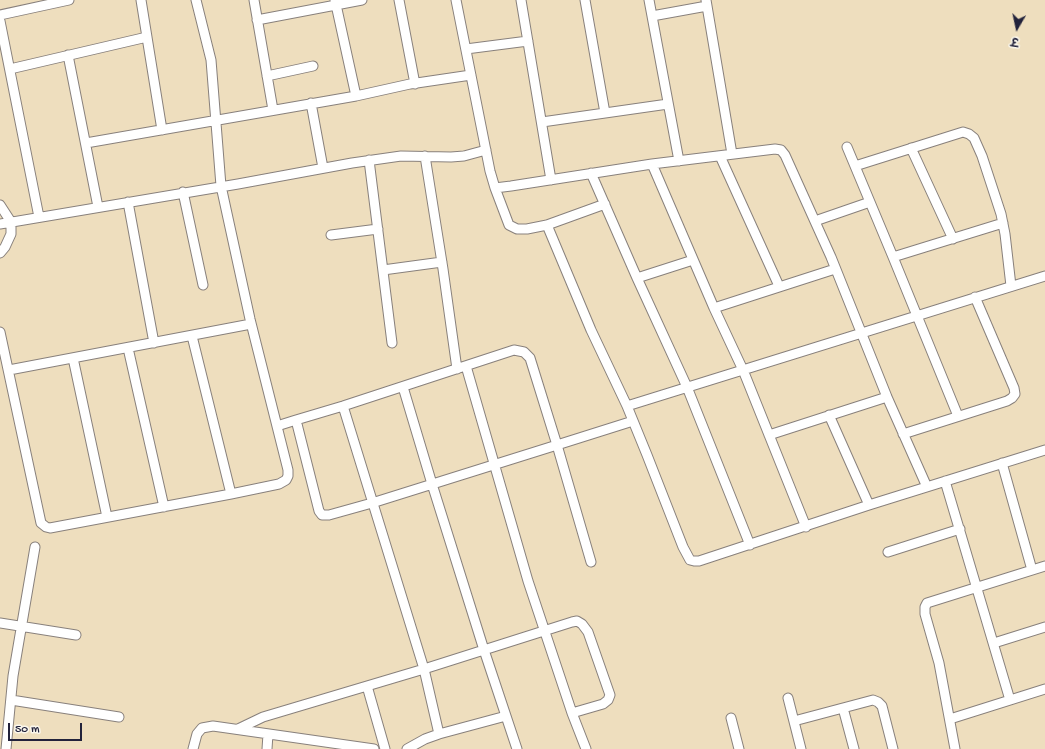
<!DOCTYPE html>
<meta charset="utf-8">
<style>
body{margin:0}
#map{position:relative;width:1045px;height:749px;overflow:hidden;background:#eedebe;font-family:"Gochi Hand","Playpen Sans Deva",sans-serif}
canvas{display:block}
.north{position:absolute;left:997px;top:8px;width:40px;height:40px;-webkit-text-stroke:3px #fbf7ec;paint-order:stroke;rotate:189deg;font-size:11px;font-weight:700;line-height:16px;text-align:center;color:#22223b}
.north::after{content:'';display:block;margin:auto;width:14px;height:18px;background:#22223b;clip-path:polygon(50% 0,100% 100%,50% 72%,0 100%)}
.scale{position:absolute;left:8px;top:723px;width:74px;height:18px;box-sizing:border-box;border:2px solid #22223b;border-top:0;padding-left:5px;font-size:12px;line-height:14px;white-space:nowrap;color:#22223b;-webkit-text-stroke:3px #fbf7ec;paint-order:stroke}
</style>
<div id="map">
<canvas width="1045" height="749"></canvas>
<div class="north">उ</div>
<div class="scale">50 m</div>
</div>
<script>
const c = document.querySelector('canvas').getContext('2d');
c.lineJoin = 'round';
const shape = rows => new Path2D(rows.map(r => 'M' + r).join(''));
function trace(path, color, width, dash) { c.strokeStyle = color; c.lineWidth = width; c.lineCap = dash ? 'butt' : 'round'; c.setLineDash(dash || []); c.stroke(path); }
const minor = shape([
 [141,0,162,130],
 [254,0,273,110],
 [335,0,356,96],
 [399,0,415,84],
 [456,0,490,171,495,188,511,186,652,164,775,149,781,150,785,155,831,257,887,397,927,487],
 [521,0,551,180],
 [585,0,605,113],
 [649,0,679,161],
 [706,0,732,154],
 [0,15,69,0],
 [652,16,707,6],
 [257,20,362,0],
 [0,21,39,217],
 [466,49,528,41],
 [68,55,98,207],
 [10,69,147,37],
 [267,76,313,66],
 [311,103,323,168],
 [542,122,668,104],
 [86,143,356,96,410,84,471,75],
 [847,147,893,257,958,416],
 [911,148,953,239],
 [425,156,443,269,457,369],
 [720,156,779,286],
 [369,160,392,343],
 [652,164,714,308,743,370,806,527],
 [855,166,963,132,969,134,974,138,982,156,1001,214,1005,234,1011,286],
 [591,173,637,278,687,387,750,545],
 [495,188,509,225,517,229,527,229,547,225,605,204],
 [183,192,203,285],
 [128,202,154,343],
 [0,205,11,222,11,234,5,247,0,253],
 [815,221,870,202],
 [0,224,238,184,352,163,401,156,451,157,464,156,486,150],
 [547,225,591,330,627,406,647,455,683,547,690,560,694,561,699,561,869,505,1045,450],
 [331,235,378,229],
 [893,257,1003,223],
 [383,270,442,262],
 [637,278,693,260],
 [714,308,835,269],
 [0,332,41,523,46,527,50,528,231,494,279,484,286,480,288,476,288,470,250,319,221,186,211,60,196,0],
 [192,336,231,494],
 [128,348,164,507],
 [73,358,107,517],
 [466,366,528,581,572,713,586,749],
 [9,370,251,324],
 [403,387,432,484,484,650,517,749],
 [343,406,424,669,439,734],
 [627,406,1045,276],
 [829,415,869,505],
 [277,426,296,420],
 [903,434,1007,401,1012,398,1015,394,1014,388,975,297],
 [769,435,887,397],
 [1002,463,1032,570],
 [945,481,1010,700],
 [888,552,960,529],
 [591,562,557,445,530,358,524,352,514,350,343,406,296,420,319,511,322,515,329,515,372,503,557,445,633,421],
 [0,623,76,635],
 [994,643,1045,627],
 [367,686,385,749],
 [788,698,801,749],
 [11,700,119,717],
 [843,708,854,749],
 [731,718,739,749],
 [950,719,1045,689],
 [794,721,873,700,878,702,882,706,893,749],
 [238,729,263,717,424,669,572,622,577,621,582,624,588,632,610,695,608,700,603,704,572,713],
 [6,749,13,676,35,547],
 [193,749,197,734,202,728,213,726,374,749],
 [267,749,268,734],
 [407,749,425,739,439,734,506,716],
 [955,749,939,663,925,614,925,607,927,603,1045,566]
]);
trace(minor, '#88807c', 11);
trace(minor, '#fff', 9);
</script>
